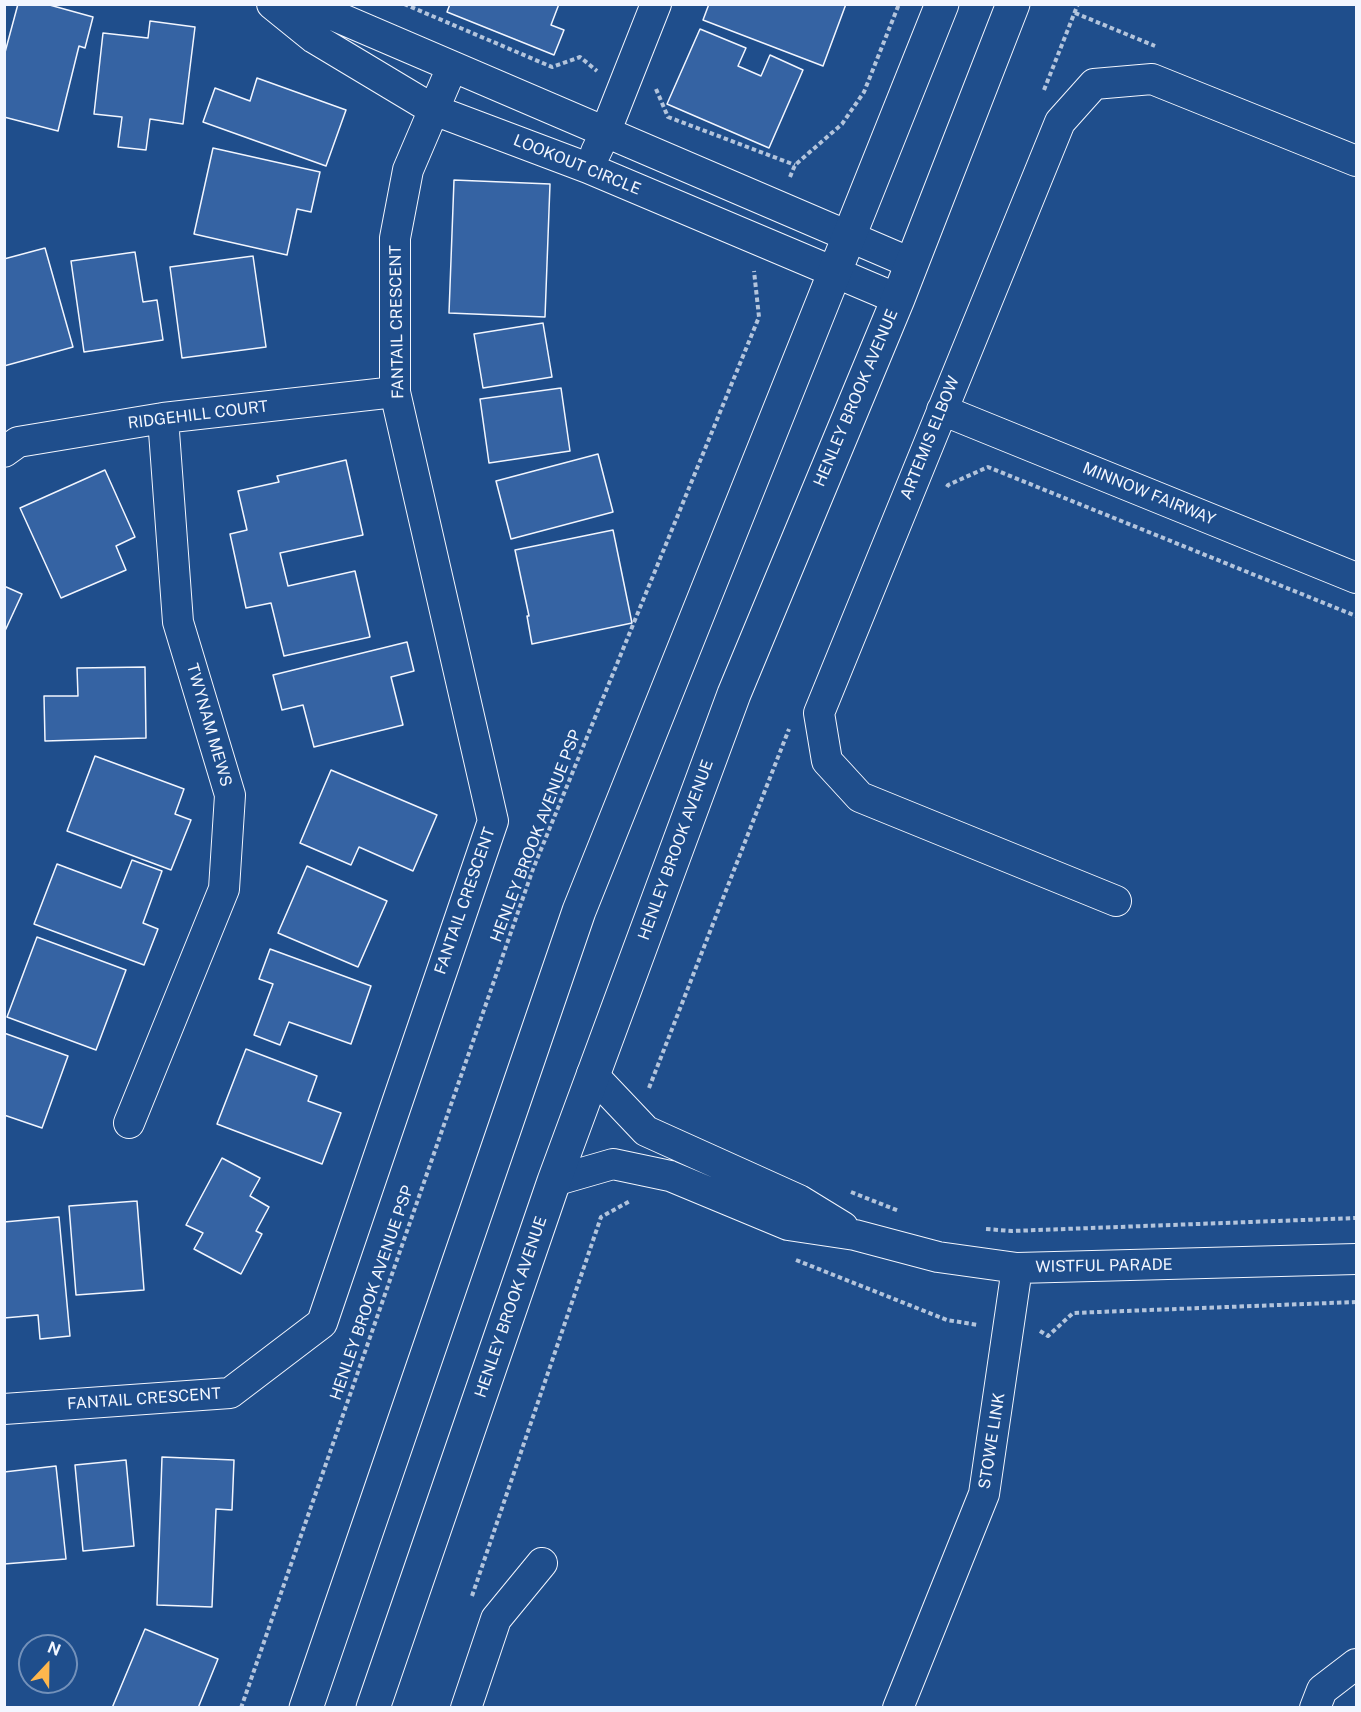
<!DOCTYPE html>
<style>
body{margin:0}
#map{position:relative;width:1361px;height:1712px;overflow:hidden;background:#1f4e8c;font-family:"Public Sans",sans-serif}
canvas{display:block}
.frame{position:absolute;inset:0;border:6px solid #f2f6ff;pointer-events:none}
.north{position:absolute;left:18px;top:1634px;width:60px;height:60px;box-sizing:border-box;background:#1f4e8c;border:2px solid #7391ba;border-radius:50%;rotate:22deg;font-size:16px;font-weight:700;line-height:24px;text-align:center;color:#f2f6ff}
.north::after{content:'';display:block;margin:auto;width:21px;height:27px;background:#ffb74d;clip-path:polygon(50% 0,100% 100%,50% 72%,0 100%)}
</style>
<div id="map">
<canvas width="1361" height="1712"></canvas>
<div class="frame"></div>
<div class="north">N</div>
</div>
<script>
const c = document.querySelector('canvas').getContext('2d');
c.lineJoin = 'round';
function paint(path, color) { c.fillStyle = color; c.fill(path, 'evenodd'); }
const shape = rows => new Path2D(rows.map(r => 'M' + r).join(''));
function trace(path, color, width, dash) { c.strokeStyle = color; c.lineWidth = width; c.lineCap = dash ? 'butt' : 'round'; c.setLineDash(dash || []); c.stroke(path); }
function label(font, color, halo, rows, align = 'center') {
  c.font = font + ' "Public Sans",sans-serif'; c.lineWidth = 4.5; c.setLineDash([]); c.textBaseline = 'middle'; c.strokeStyle = halo; c.fillStyle = color; for (const [text, x, y, turn = 0] of rows) {
    c.save(); c.translate(x, y); c.rotate((+turn || 0) * Math.PI / 180); c.textAlign = isNaN(turn) ? turn : align; if (halo) c.strokeText(text, 0, 0); c.fillText(text, 0, 0); c.restore();
  }
}
const building = shape([
 [18,4,46,4,93,17,85,48,79,46,58,131,4,117,4,56,18,4],
 [450,4,559,4,551,25,564,30,554,55,447,12,450,4],
 [709,4,846,4,823,66,703,20,709,4],
 [150,21,195,27,183,124,150,119,146,150,118,147,122,117,94,114,103,33,148,38,150,21],
 [700,29,746,48,738,66,761,76,770,55,803,70,769,148,667,104,700,29],
 [257,78,346,110,326,166,203,122,215,88,250,101,257,78],
 [213,148,320,172,311,212,297,209,287,255,194,234,213,148],
 [454,180,550,184,545,317,449,313,454,180],
 [45,248,73,347,4,366,4,259,45,248],
 [135,252,143,302,157,300,163,340,84,352,71,261,135,252],
 [253,256,266,347,182,358,170,267,253,256],
 [543,323,552,377,483,388,474,334,543,323],
 [561,388,570,451,489,463,480,399,561,388],
 [598,454,613,512,511,539,496,481,598,454],
 [346,460,363,535,280,553,288,586,355,571,370,637,284,656,271,603,246,608,230,534,247,530,238,491,279,482,277,476,346,460],
 [105,470,135,537,116,546,126,570,61,598,20,508,105,470],
 [613,530,632,623,532,644,527,616,529,616,515,550,613,530],
 [4,586,22,594,4,633,4,586],
 [407,642,414,671,391,677,403,725,314,747,303,705,282,710,273,675,407,642],
 [145,667,146,738,45,741,44,696,78,696,77,668,145,667],
 [95,756,184,789,175,814,191,820,171,870,67,831,95,756],
 [331,770,437,815,413,871,359,847,351,865,300,843,331,770],
 [132,860,162,871,143,923,158,929,144,965,34,924,57,864,121,888,132,860],
 [307,866,387,901,358,967,278,933,307,866],
 [37,937,126,970,96,1050,7,1017,37,937],
 [270,949,371,986,351,1044,289,1022,280,1045,254,1035,273,984,259,979,270,949],
 [4,1033,68,1056,42,1128,4,1115,4,1033],
 [246,1049,317,1076,308,1101,341,1113,322,1164,217,1124,246,1049],
 [222,1158,260,1178,250,1196,269,1207,256,1231,262,1234,241,1274,194,1249,203,1233,186,1225,222,1158],
 [137,1201,144,1290,76,1295,69,1206,137,1201],
 [59,1217,70,1336,40,1339,38,1315,4,1318,4,1222,59,1217],
 [162,1457,234,1460,232,1510,216,1509,212,1607,157,1605,162,1457],
 [126,1460,134,1546,83,1551,75,1465,126,1460],
 [56,1466,66,1559,4,1564,4,1472,56,1466],
 [145,1629,218,1659,198,1708,112,1708,145,1629]
]);
paint(building, '#3563a3');
trace(building, '#f2f6ff', 1.5);
const street = shape([
 [272,4,314,38,434,110,588,168,898,299],
 [307,4,911,263],
 [596,152,605,133,656,4],
 [942,410,1356,578],
 [4,452,18,442,163,418,395,392],
 [1116,901,860,797,827,761,819,713,1060,122,1094,84,1152,79,1356,161],
 [592,1074,646,1131,799,1200,843,1227],
 [129,1123,224,889,230,795,178,622,163,418],
 [554,1181,613,1164,670,1176,788,1225,855,1235,938,1257,1017,1268,1356,1259],
 [4,1409,230,1393,322,1323,493,821,395,392,395,238,408,170,452,67],
 [466,1708,496,1619,542,1563],
 [898,1708,984,1494,1017,1268],
 [1315,1708,1322,1690,1356,1664]
]);
const secondary = shape([
 [306,1708,579,911,942,4],
 [373,1708,554,1181,734,694,898,299,1013,4]
]);
trace(street, '#f2f6ff', 32);
trace(secondary, '#f2f6ff', 35);
trace(shape([
 [404,4,552,67,580,57,597,71],
 [1075,13,1155,46],
 [656,89,668,117,795,165],
 [1044,90,1078,4],
 [790,177,795,165,842,124,864,92,899,4],
 [947,487,948,485,988,467,1356,616],
 [649,1088,789,729],
 [851,1192,899,1211],
 [986,1229,1012,1231,1356,1218],
 [796,1260,947,1320,978,1325],
 [1040,1331,1048,1336,1073,1313,1356,1302],
 [472,1596,601,1217,630,1201],
 [241,1708,533,869,759,317,754,271]
]), '#b3c4dc', 4, [4.5, 3]);
trace(street, '#1f4e8c', 30);
trace(secondary, '#1f4e8c', 33);
label('16px', '#f2f6ff', '#1f4e8c', [
 ["LOOKOUT CIRCLE",577,165,22],
 ["FANTAIL CRESCENT",397,322,-91],
 ["HENLEY BROOK AVENUE",856,398,-67],
 ["RIDGEHILL COURT",198,415,-7],
 ["ARTEMIS ELBOW",930,438,-68],
 ["MINNOW FAIRWAY",1149,494,22],
 ["TWYNAM MEWS",209,725,74],
 ["HENLEY BROOK AVENUE PSP",536,836,-69],
 ["HENLEY BROOK AVENUE",676,850,-70],
 ["FANTAIL CRESCENT",465,901,-71],
 ["WISTFUL PARADE",1104,1266,-1],
 ["HENLEY BROOK AVENUE PSP",372,1293,-71],
 ["HENLEY BROOK AVENUE",511,1307,-71],
 ["FANTAIL CRESCENT",144,1399,-4],
 ["STOWE LINK",992,1441,-81]
]);
</script>
